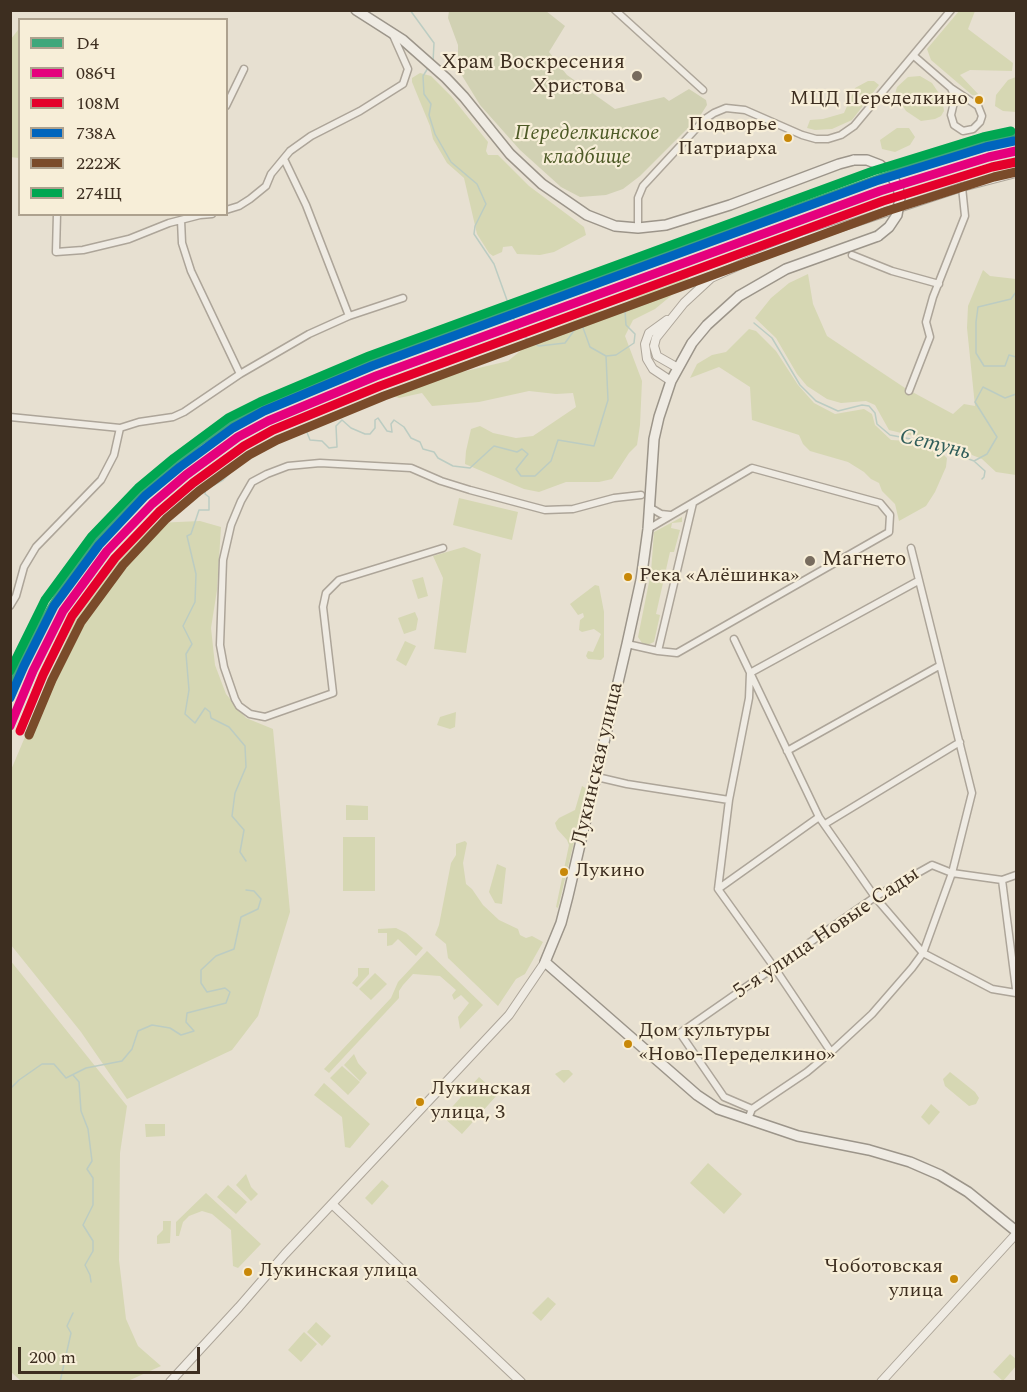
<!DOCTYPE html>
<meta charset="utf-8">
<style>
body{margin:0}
#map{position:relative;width:1027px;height:1392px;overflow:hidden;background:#e7e0d1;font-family:Spectral,serif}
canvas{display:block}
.frame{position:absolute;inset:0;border:12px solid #3d2e20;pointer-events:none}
.legend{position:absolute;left:18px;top:18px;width:210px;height:198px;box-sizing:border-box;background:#f7eed8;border:2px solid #ada18e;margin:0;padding:8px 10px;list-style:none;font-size:18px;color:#3d2e20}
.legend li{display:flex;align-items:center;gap:12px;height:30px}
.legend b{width:30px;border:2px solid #ada18e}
.scale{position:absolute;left:18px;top:1347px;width:182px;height:27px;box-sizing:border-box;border:3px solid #3d2e20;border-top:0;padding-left:8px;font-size:18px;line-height:21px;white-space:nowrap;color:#3d2e20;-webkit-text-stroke:4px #f7eed8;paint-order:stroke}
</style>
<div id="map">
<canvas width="1027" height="1392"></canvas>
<div class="frame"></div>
<ul class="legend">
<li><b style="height:8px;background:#3fa77b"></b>D4</li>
<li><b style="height:8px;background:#e5007d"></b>086Ч</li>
<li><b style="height:8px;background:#e4002b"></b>108М</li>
<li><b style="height:8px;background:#0065bd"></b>738А</li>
<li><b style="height:8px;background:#7a4b2a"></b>222Ж</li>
<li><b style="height:8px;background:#00a651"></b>274Щ</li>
</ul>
<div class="scale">200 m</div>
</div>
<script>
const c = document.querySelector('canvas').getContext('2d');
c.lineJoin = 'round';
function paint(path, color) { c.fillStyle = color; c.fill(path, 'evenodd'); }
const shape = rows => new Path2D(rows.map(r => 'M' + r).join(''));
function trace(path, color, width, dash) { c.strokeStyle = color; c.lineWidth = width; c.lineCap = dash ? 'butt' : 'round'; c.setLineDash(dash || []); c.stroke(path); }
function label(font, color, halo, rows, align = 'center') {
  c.font = font + ' Spectral,serif'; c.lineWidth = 4.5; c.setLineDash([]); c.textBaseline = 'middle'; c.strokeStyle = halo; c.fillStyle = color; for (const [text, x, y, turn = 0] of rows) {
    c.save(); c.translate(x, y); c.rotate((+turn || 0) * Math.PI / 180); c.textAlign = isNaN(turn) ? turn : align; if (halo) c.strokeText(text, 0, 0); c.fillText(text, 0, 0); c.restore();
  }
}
paint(shape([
 [959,11,975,11,968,29,1013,63,1012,71,970,70,960,75,980,96,972,95,931,60,927,49],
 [18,30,20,30,19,158,10,157,11,39],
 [420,73,431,76,451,96,488,142,486,151,488,155,498,155,529,186,584,227,586,235,554,252,540,255,517,254,512,246,503,247,502,252,493,256,489,253,477,234,464,178,447,163,433,139,430,126,412,82,412,78],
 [920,76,932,83,942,98,944,111,941,116,935,119,921,121,906,111,895,94,897,87,908,77],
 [1016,77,1016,112,1003,111,995,106,996,95,1008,80],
 [868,81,874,81,879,85,852,120,832,129,815,130,807,128,810,120,823,119,844,113,855,88],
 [897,128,909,128,915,137,910,145,895,152,882,149,880,140],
 [983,270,990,276,1016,279,1016,475,996,472,982,459,942,443,889,430,875,405,866,401,841,403,827,399,807,386,797,374,776,338,755,318,771,298,789,283,808,274,813,304,827,336,905,388,953,414,964,404,975,406,967,328,968,306],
 [687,273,689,278,672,295,655,309,633,320,625,336,642,381,640,425,637,445,629,453,612,479,599,482,566,482,539,492,524,489,465,464,466,451,471,429,480,426,493,433,516,438,533,436,576,407,573,393,556,394,529,391,479,402,432,406,422,393,399,398,389,394,395,388,508,361,541,334,594,312,620,309,633,298,649,289],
 [749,329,756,331,776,351,798,385,814,403,835,414,864,409,872,414,875,425,891,440,910,441,940,451,947,458,946,467,935,492,926,506,899,521,895,504,882,491,879,483,871,479,864,472,848,462,810,451,803,444,799,435,752,420,750,387,719,367,690,378,697,364,712,355,726,352],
 [459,498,518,512,512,540,453,525],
 [682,517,682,522,672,523,671,528,680,530,674,552,670,552,656,614,660,615,654,642,647,645,642,643,638,637,651,572,654,532],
 [200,521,221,527,217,590,211,628,215,665,226,694,246,718,273,729,290,912,258,1016,232,1050,127,1099,81,1032,11,945,11,770,79,609,116,559,156,523],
 [464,547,481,554,466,653,434,649,443,578,433,556],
 [423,577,428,596,418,599,412,580],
 [595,585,599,586,604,612,604,657,601,660,588,659,586,656,588,651,593,652,601,634,594,629,582,632,579,630,580,620,584,617,583,613,578,615,570,604],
 [415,612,418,619,416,630,404,634,398,618],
 [405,641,416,646,406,666,396,660],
 [456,712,455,727,450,729,437,725,440,717],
 [582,786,587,789,558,908,556,907,569,845,567,840,557,829,555,823,559,818,575,810],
 [346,805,368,806,368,820,346,820],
 [343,837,375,837,375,891,343,891],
 [465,841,467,843,463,863,466,884,472,889,483,905,499,920,518,929,520,935,526,938,532,936,543,942,525,974,516,979,498,1006,448,958,446,944,435,935,439,925,451,863,456,855,456,844],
 [497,864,506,868,502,904,495,903,489,892],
 [396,928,406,933,423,948,416,956,398,939,392,945,387,946,387,933,378,933,378,929],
 [427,951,483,1005,460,1029,458,1017,469,1003,461,995,454,1000,452,995,456,990,440,976,413,974,403,985,399,991,399,998,329,1073,324,1069,391,998,398,982],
 [10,960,127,1106,120,1153,119,1260,126,1319,138,1346,161,1366,128,1381,21,1381,11,1372],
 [358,968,369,968,369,974,357,987,352,983,358,976],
 [375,973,387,984,371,1000,359,989],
 [354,1054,358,1063,367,1073,360,1081,344,1065],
 [342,1066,360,1082,348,1095,330,1078],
 [562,1070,569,1070,573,1074,564,1083,555,1074],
 [950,1072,975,1092,979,1098,976,1104,969,1106,945,1086,943,1079],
 [479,1077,498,1094,462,1134,443,1117],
 [324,1083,370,1124,350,1148,345,1147,342,1117,314,1095],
 [931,1104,940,1112,929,1125,921,1117],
 [145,1124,165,1124,165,1136,146,1137],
 [708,1163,742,1194,724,1214,690,1183],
 [246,1174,251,1187,258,1194,251,1201,236,1185],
 [382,1180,389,1186,372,1205,365,1198],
 [228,1185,247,1202,236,1214,217,1197],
 [206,1193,261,1244,238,1268,233,1266,231,1230,212,1214,202,1211,189,1216,183,1222,179,1236,176,1236,176,1222],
 [163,1221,171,1221,170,1243,157,1244,157,1236,163,1230],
 [548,1297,556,1304,541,1321,532,1313],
 [316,1322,331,1336,322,1346,307,1332],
 [304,1332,317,1344,301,1362,288,1350],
 [1010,1354,1016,1359,1016,1366,1003,1381,993,1372]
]), '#d6d7b3');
paint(shape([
 [449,11,546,11,565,26,549,52,567,75,615,109,664,97,669,101,689,89,706,100,707,105,700,116,640,176,623,189,606,195,580,197,561,187,520,150,480,105,458,69,458,45,448,18]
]), '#d1d1b3');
trace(shape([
 [410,10,434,43,433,62],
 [428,68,423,76,424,94,431,104,429,115,435,134,451,162,477,184,486,204,475,226,474,234,494,264,517,328,523,336,539,346,565,343,578,325,582,325,590,347,606,356,616,355,634,343,635,334,626,325,625,311,650,302,658,293,677,289],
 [1016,292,1011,299,978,307,976,322,976,353,984,366,1005,366,1009,355,1016,357],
 [754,323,772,338,800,385,816,401,838,411,862,405,869,406,875,413,877,424,890,435,921,441,974,461,987,454,997,437,975,402,983,387,1005,398,1016,394],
 [975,462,985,471,984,477,982,479],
 [246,861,240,852,244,830,232,816,235,793,246,767,245,746,229,727,211,718,210,712,205,708,195,723,185,714,189,690,186,654,192,644,183,626,195,602,196,574,187,536,191,534,199,510,209,510,209,497,205,494,206,485,214,485,223,480,257,446,288,438,306,430,310,440,322,441,329,448,337,447,336,426,342,420,351,428,365,434,370,434,375,428,375,420,378,418,387,431,392,432,391,424,394,420,404,427,411,438,420,442,423,449,434,452,438,458,453,466,470,468,494,446,517,452,522,449,528,454,516,469,521,476,535,476,551,461,558,440,594,446,608,400,606,356],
 [73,1075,79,1082,81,1111,88,1129,92,1161,87,1169,93,1178,93,1205,83,1225,93,1241,93,1251,85,1265,90,1275,91,1282],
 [10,1089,19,1080,42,1064,54,1064,66,1078,86,1068,122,1061,132,1049,138,1031,152,1025,170,1028,181,1035,194,1031,186,1022,187,1013,226,1003,230,992,225,988,207,992,201,983,201,970,216,956,234,949,241,917,258,909,261,899,254,891,246,890],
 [60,1382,71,1333,67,1326,73,1313]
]), '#bcccc2', 1.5);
const minor = shape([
 [615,10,703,90],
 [914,56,951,88,978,106,982,116,980,122,973,129,963,131,954,125,951,115,955,98,951,88],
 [226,106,244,69],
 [284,159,306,205,349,316],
 [226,210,239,206,250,199,266,186,271,174,290,151,311,136,360,111,403,84,408,69,392,33],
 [57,214,56,252,83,250,129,239,169,223,200,215,212,214],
 [181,220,182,243,191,271,240,374],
 [638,228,638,198,643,186,705,119,714,113,726,108,745,110,802,135,816,139,828,139,841,135,854,126,951,10],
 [852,255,892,271,939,284],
 [909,391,930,337,926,322,933,297,965,216,962,187],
 [10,417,120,428,139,422,173,417,184,412,240,374,309,334,349,316,403,298],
 [649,507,661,514,670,515],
 [443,548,339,580,326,593,323,607,333,693,265,717,250,714,239,706,235,699,224,667,220,645,223,560,231,525,241,501,252,482,267,474,288,466,320,463,411,468,441,481,470,490,545,510,573,509,614,498,641,495],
 [10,606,16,596,24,567,36,547,101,480,114,455,120,428],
 [734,639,819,817,875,897,923,953,992,989,1016,993],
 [627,644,658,651,677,653,889,532,890,515,880,503,752,468,648,529],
 [658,651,693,503],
 [787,751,939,666],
 [597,777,627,784,729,800],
 [825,824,960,742],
 [1002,880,1016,989],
 [718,889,819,817],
 [831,1052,774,967,718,889,729,800,749,698,750,673,918,581],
 [752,1109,724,1097,680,1033,875,897,932,865,952,873,1002,880,1016,875],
 [748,1119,752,1109,807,1072,831,1052,872,1014,912,968,923,953,952,873,972,793,911,548]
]);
const tertiary = shape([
 [667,320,649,333,645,344,647,359,653,369,671,381],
 [678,368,657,356,654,346,656,338,684,303,711,278,753,259,805,239,962,187,1016,173],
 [332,1204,521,1382],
 [170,1382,239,1307,285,1254,509,1015,545,962],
 [881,1382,1016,1234]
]);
const secondary = shape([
 [356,10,403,40,446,78,464,97,510,154,542,184,587,215,615,226,638,228,666,225,730,205,839,164,854,160],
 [878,236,786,269,739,296,707,325,692,343,671,381,659,417,654,439,648,529,641,580,627,644,568,896,561,923,545,962,697,1095,718,1109,798,1136,869,1150,910,1162,940,1175,968,1192,1016,1231]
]);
trace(minor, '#ada599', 9);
trace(tertiary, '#ada599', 10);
trace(secondary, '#9c958a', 12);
trace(minor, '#efebe3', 6);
trace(tertiary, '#efebe3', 8);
trace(secondary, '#efebe3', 9);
const secondaryBridge = shape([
 [854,160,867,160,880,165,891,175,898,187,900,198,897,215,889,227,878,236]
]);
trace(secondaryBridge, '#9c958a', 12, []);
trace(secondaryBridge, '#efebe3', 9);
trace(shape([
 [10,690,26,651,84,553,120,511,159,475,199,442,230,422,261,405,317,381,390,354,937,158,1016,136]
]), '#3fa77b', 9);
trace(shape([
 [10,726,33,671,63,611,107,551,152,504,186,475,238,437,268,421,376,376,880,191,989,157,1016,151]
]), '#e5007d', 9);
trace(shape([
 [20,731,43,675,72,616,115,558,159,512,193,483,244,446,273,430,380,386,883,201,992,167,1016,162]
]), '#e4002b', 9);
trace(shape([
 [10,698,24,666,54,606,99,545,145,496,180,467,233,428,264,411,372,366,876,181,986,147,1014,141]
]), '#0065bd', 9);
trace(shape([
 [29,735,52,680,81,622,123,565,166,519,199,491,249,455,277,440,384,396,887,211,994,177,1016,172]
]), '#7a4b2a', 9);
trace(shape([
 [10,671,45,600,92,536,138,488,174,458,228,418,260,402,369,356,873,171,983,137,1011,131]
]), '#00a651', 9);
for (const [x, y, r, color] of [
 [637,76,6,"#786c5e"],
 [979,100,5,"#c88808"],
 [788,138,5,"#c88808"],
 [810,561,6,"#786c5e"],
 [628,577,5,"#c88808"],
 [564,872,5,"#c88808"],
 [628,1044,5,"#c88808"],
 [420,1102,5,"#c88808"],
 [248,1272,5,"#c88808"],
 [954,1279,5,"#c88808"]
]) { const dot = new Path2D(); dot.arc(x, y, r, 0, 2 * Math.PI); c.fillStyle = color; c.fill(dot); trace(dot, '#f7eed8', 2); }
label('20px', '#3d2e20', '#f7eed8', [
 ["МЦД Переделкино",968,100,"right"],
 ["Подворье",777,126,"right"],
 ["Патриарха",777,150,"right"],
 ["Река «Алёшинка»",639,577],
 ["Лукино",575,872],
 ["Дом культуры",639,1032],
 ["«Ново-Переделкино»",639,1056],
 ["Лукинская",431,1090],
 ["улица, 3",431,1114],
 ["Чоботовская",943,1268,"right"],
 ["улица",943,1292,"right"],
 ["Лукинская улица",259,1272]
], 'left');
label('21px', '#3d2e20', '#f7eed8', [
 ["Храм Воскресения",625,64],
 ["Христова",625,88],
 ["Магнето",822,561,"left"]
], 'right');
label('italic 21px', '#4d5a26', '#f7eed8', [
 ["Переделкинское",587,135],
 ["кладбище",587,159]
]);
label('21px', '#3d2e20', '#f7eed8', [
 ["Лукинская улица",599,764,-77],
 ["5-я улица Новые Сады",827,934,-34]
]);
label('italic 22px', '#2f5d5a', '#f7eed8', [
 ["Сетунь",935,446,14]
]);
</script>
